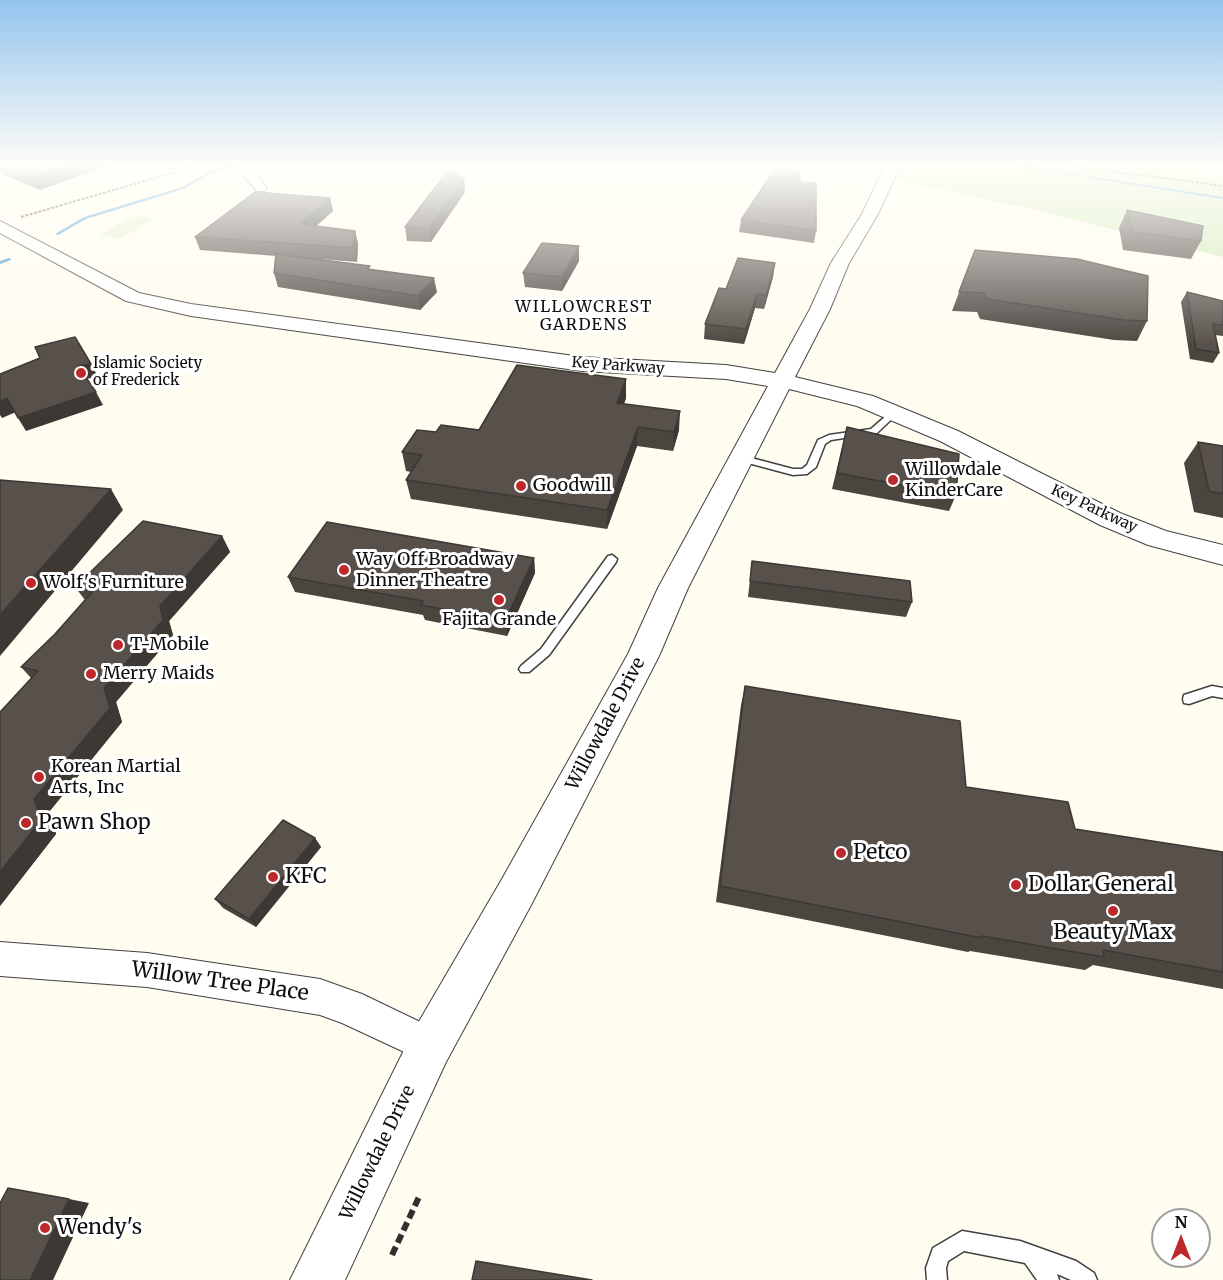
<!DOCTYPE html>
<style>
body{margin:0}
#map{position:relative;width:1223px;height:1280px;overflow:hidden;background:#fffcf0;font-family:Merriweather,serif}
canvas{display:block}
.north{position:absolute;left:1151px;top:1208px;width:60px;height:60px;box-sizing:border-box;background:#fff;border:2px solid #9f9f9f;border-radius:50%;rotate:0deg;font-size:16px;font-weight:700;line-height:24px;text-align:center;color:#0e0e0e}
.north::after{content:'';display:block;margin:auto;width:21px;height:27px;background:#bd282b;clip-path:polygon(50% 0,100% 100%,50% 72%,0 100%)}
</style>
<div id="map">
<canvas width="1223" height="1280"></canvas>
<div class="north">N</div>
</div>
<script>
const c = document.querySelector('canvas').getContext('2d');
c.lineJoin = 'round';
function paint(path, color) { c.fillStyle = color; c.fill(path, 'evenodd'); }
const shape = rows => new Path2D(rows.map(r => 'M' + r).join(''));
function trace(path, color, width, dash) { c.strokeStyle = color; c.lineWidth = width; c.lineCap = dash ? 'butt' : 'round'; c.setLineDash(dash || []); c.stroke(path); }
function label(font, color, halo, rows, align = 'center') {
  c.font = font + ' Merriweather,serif'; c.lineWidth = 6; c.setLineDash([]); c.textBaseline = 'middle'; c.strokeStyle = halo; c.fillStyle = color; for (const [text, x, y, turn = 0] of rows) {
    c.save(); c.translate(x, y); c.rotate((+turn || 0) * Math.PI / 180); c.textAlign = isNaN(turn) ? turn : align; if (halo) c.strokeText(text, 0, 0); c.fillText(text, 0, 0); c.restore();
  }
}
paint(shape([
 [837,166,1188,166,1223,174,1223,257,1030,209]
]), '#d1e9ba');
paint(shape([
 [134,216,154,219,120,239,99,235]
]), '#e3f0cc');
paint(shape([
 [231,166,240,166,214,172,184,189,86,219,58,235,55,234,84,217,182,187,212,170,231,166],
 [1024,166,1223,197,1223,199,1012,166,1024,166],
 [9,258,11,259,11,260,0,264,0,261,9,258]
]), '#3d8fcc');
const service = shape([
 [894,409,897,410,897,414,877,433,831,440,825,444,816,467,807,474,793,475,737,460,735,458,740,455,793,469,802,469,807,465,818,440,829,435,871,429,894,409],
 [612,555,617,559,616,562,549,655,529,672,521,672,519,669,521,666,541,649,608,556,612,555],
 [1212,686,1223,688,1223,698,1212,696,1189,704,1184,703,1183,699,1184,695,1212,686],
 [962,1231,1020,1241,1076,1261,1094,1273,1097,1280,1071,1280,1057,1274,1059,1280,1037,1280,1025,1263,964,1251,948,1261,946,1268,947,1280,927,1280,926,1268,933,1248,962,1231]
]);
const minor = shape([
 [235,166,248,166,265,185,267,188,265,191,257,191,235,166],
 [0,942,147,953,320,979,362,994,443,1033,448,1046,443,1059,430,1064,342,1023,320,1015,147,987,0,976,0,942]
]);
const tertiary = shape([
 [885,166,900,166,878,214,849,263,830,309,795,377,873,396,958,431,1120,513,1166,531,1223,545,1223,565,1148,545,1100,525,940,441,857,406,789,389,688,588,659,656,530,907,446,1062,345,1280,290,1280,414,1030,502,879,628,654,658,588,768,386,726,379,582,371,191,316,126,301,0,233,0,221,139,293,191,304,582,357,726,365,775,373,810,309,831,263,862,214,885,166]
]);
trace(service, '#414141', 3);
trace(minor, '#414141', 2);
trace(tertiary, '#414141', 2);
trace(shape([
 [1071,166,1223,186],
 [21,217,196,166]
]), '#303030', 2, [3, 1.5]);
trace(shape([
 [392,1255,419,1197]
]), '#303030', 6, [9, 4.5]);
paint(service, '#fff');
paint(minor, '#fff');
paint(tertiary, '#fff');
paint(shape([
 [0,166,110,166,81,175,40,190,4,175,0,169],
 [464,179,465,192,431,242,407,241,405,227],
 [800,182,816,231,814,243,739,232,741,220],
 [330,198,333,211,316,226,355,231,358,244,357,262,306,258,371,269,437,292,420,310,278,287,274,273,276,256,200,250,195,237],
 [1127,210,1201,241,1191,259,1123,250,1119,228],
 [975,250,1147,321,1137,341,1114,340,980,319,977,312,952,311],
 [579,261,562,291,525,287,523,273],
 [775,263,773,277,764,309,755,308,744,344,704,339,705,324,726,289],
 [1187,292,1223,301,1223,336,1215,335,1219,353,1213,363,1190,359,1181,302],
 [626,398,624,404,679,430,673,451,637,446,607,529,411,499,406,480,411,472,406,471,402,452,436,432,479,430],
 [847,427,956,495,949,511,832,489],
 [1198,442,1223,446,1223,518,1194,512,1184,463],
 [222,536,230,552,169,621,173,635,116,702,122,722,49,812,56,834,0,906,0,712,31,678,21,667,55,634,85,600,75,587],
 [534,558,535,573,507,636,425,620,423,615,295,592,288,577],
 [752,561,912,602,906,617,748,597],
 [745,686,966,787,1075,829,1223,852,1223,989,1093,965,1085,970,970,951,968,952,716,902,741,705],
 [315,838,321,847,256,927,223,908,215,899]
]), '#4b4540');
paint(shape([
 [65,166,110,166,81,175,40,190,34,178],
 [464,179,465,192,431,242,429,229],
 [330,198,333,211,304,237,300,224],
 [355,231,358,244,357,262,353,248],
 [579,246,579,261,562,291,562,277],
 [775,263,773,277,764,309,766,295],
 [434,278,437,292,420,310,418,296],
 [757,294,755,308,744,344,746,329],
 [91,364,98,377,85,379,78,366],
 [626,379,626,398,617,422,617,403],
 [96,392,103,405,26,431,18,418],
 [7,398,16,412,2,418,0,415,0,401],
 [680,411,679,430,673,451,674,432],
 [638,427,637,446,607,529,607,510],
 [111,489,123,510,0,656,0,615],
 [222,536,230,552,169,621,173,635,116,702,122,722,49,812,56,834,0,906,0,872,34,799,104,688,160,606],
 [534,558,535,573,507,636,505,621],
 [315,838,321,847,256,927,249,919],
 [69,1199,89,1203,53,1280,30,1280]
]), '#3d3834');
const building = shape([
 [6,166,65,166,34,178,6,166],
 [449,169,464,179,429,229,405,227,449,169],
 [775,169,800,171,800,182,816,183,816,231,741,220,775,169],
 [255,192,330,198,300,224,355,231,353,248,195,237,255,192],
 [1127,210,1203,226,1201,241,1132,232,1127,210],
 [542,243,579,246,562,277,523,273,542,243],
 [975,250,1077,259,1148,276,1147,321,1124,320,987,299,984,293,959,292,975,250],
 [276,254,370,266,367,269,434,278,418,296,274,273,276,254],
 [738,258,775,263,766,295,757,294,746,329,705,324,719,288,726,289,738,258],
 [1187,292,1223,301,1223,325,1213,324,1219,353,1196,349,1187,292],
 [75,337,91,364,78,366,96,392,18,418,7,398,0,401,0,374,40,358,35,347,75,337],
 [517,365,626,379,617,403,680,411,674,432,638,427,607,510,406,480,422,455,402,452,417,430,436,432,441,425,479,430,517,365],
 [847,427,959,454,956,495,837,473,847,427],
 [1198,442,1223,446,1223,494,1209,491,1198,442],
 [0,480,111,489,0,615,0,480],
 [143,521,222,536,160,606,163,620,104,688,110,708,34,799,41,820,0,872,0,712,38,671,21,667,55,634,93,591,75,587,143,521],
 [327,522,534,558,505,621,421,605,423,601,288,577,327,522],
 [752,561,910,581,912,602,750,581,752,561],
 [745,686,960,721,966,787,1068,802,1075,829,1223,852,1223,972,1103,950,1104,957,982,936,982,938,720,886,745,686],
 [283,820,315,838,249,919,215,899,283,820],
 [8,1188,69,1199,30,1280,0,1280,0,1203,8,1188],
 [476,1261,592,1280,472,1280,476,1261]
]);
paint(building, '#57504b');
trace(building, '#3d3834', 1.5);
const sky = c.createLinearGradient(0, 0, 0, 346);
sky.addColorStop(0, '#94c4ed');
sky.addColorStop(0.48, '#fffef8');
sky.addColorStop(1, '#fffef800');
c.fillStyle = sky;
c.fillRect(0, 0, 1223, 346);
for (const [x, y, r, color] of [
 [81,373,6,"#bd282b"],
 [893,480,6,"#bd282b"],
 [521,486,6,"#bd282b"],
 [344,570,6,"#bd282b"],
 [31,583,6,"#bd282b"],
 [499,600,6,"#bd282b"],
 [118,645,6,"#bd282b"],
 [91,674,6,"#bd282b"],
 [39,777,6,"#bd282b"],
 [26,823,6,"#bd282b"],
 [841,853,6,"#bd282b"],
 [273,877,6,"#bd282b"],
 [1016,885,6,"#bd282b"],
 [1113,911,6,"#bd282b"],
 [45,1228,6,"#bd282b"]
]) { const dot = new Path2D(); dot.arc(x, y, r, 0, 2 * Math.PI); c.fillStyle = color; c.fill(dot); trace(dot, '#fff', 2); }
label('15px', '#0e0e0e', '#fff', [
 ["Islamic Society",93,364],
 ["of Frederick",93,381]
], 'left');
label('15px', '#0e0e0e', '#fff', [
 ["Key Parkway",618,366,4],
 ["Key Parkway",1094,509,25]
]);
c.letterSpacing = '1.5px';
label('16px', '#0e0e0e', '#fff', [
 ["WILLOWCREST",584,307],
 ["GARDENS",584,325]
]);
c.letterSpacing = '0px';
label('18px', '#0e0e0e', '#fff', [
 ["Willowdale",905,470],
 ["KinderCare",905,491],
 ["Goodwill",533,486],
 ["Way Off Broadway",356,560],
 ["Dinner Theatre",356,581],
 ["Wolf's Furniture",43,583],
 ["Fajita Grande",499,620,"center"],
 ["T-Mobile",130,645],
 ["Merry Maids",103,674],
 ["Korean Martial",51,767],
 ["Arts, Inc",51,788]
], 'left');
label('18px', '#0e0e0e', '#fff', [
 ["Willowdale Drive",606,724,-62],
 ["Willowdale Drive",378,1153,-64]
]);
label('21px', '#0e0e0e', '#fff', [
 ["Pawn Shop",38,823],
 ["Petco",853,853],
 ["KFC",285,877],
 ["Dollar General",1028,885],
 ["Beauty Max",1113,933,"center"],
 ["Wendy's",57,1228]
], 'left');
label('21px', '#0e0e0e', '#fff', [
 ["Willow Tree Place",220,982,8]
]);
</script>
